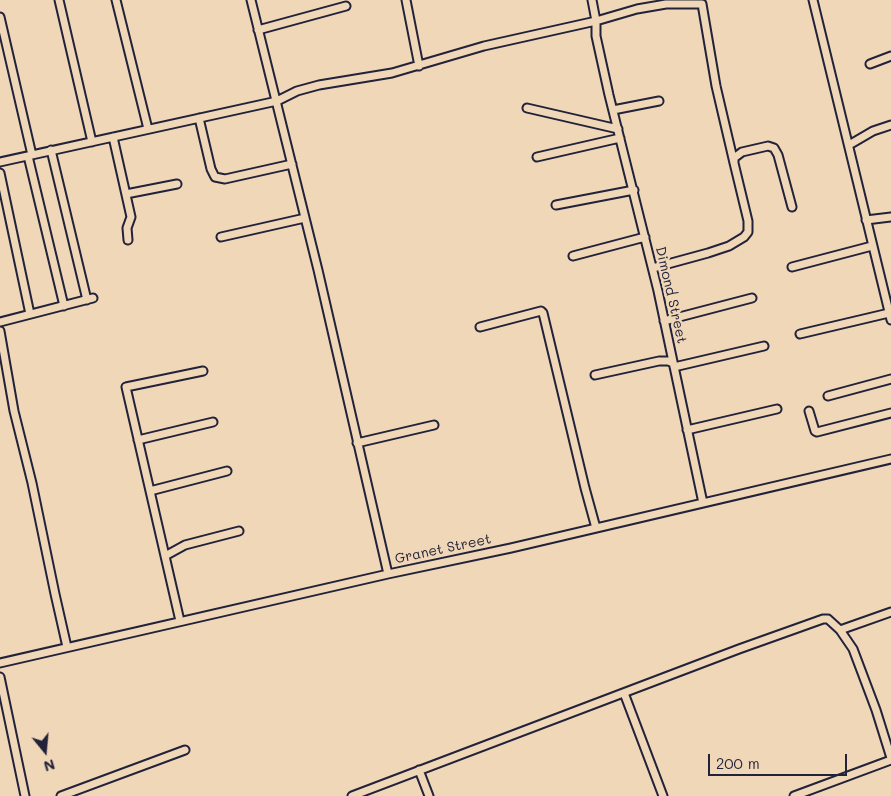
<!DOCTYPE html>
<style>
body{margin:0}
#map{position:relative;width:891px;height:796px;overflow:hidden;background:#efd7b7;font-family:Mali,sans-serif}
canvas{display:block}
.north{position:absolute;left:20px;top:726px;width:50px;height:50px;-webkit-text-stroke:4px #efd7b7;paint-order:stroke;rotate:163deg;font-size:14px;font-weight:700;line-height:20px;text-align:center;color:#22223b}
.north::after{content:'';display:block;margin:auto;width:18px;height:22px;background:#22223b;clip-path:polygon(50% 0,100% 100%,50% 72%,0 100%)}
.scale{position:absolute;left:708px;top:754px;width:139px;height:22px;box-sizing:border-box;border:2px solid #22223b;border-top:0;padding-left:6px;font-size:15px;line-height:18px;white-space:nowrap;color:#22223b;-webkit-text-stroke:4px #efd7b7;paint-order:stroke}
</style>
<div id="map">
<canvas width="891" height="796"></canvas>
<div class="north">N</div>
<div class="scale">200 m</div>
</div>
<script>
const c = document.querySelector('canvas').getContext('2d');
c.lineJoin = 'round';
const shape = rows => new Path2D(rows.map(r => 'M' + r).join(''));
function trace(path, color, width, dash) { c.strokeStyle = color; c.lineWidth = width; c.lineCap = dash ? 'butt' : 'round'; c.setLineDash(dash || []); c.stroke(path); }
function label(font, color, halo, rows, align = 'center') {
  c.font = font + ' Mali,sans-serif'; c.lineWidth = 5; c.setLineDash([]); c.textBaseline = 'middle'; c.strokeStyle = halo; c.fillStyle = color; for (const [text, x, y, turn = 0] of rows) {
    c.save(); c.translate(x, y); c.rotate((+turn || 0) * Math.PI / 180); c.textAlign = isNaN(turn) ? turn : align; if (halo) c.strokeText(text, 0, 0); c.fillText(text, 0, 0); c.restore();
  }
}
const minor = shape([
 [59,0,92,142],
 [116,0,148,129],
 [251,0,318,270,388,574],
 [406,0,419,66],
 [592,0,596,21,596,36,609,95,658,291,703,503],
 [813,0,891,320],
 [0,17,32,155],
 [258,30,346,6],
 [870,64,891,56],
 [527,108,618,129],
 [613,110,659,101],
 [199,118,211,169,215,177,225,179,292,164],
 [113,137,131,217,127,228,128,240],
 [849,145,873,131,891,125],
 [51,150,87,300],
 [28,156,64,306],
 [537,157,620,138],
 [0,162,277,101,297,91,319,85,392,73,484,46,596,21,637,9,666,4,702,4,716,86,734,163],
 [0,173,30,314],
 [126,194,177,184],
 [556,205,634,190],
 [866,220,891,217],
 [221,237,305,218],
 [573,256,645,237],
 [792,267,872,246],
 [653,268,708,253,729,246,744,237,748,232,748,221,734,163,734,158,742,152,768,146,774,148,778,155,792,207],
 [664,321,752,298],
 [0,322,93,298],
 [480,327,541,311,543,313,585,488,596,528],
 [0,331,14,411,32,483,55,594,67,647],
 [800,334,889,313],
 [674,367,764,346],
 [595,375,659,361,668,361,673,363],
 [828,396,891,379],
 [809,411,815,431,817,432,891,413],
 [687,430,777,409],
 [138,440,213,422],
 [357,443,434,425],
 [150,491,227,471],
 [165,556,185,545,239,531],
 [180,621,126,387,203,371],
 [840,630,891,612],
 [0,663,388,574,511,548,891,459],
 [0,677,25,796],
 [624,693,663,796],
 [419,770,429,796],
 [61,796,185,750],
 [352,796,739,649,823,619,828,619,840,630,853,649,876,710,891,758],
 [794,796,891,760]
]);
trace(minor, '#22223b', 11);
trace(minor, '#efd7b7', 7);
label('14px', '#22223b', '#efd7b7', [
 ["Dimond Street",671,295,77],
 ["Granet Street",443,549,-12]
]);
</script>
